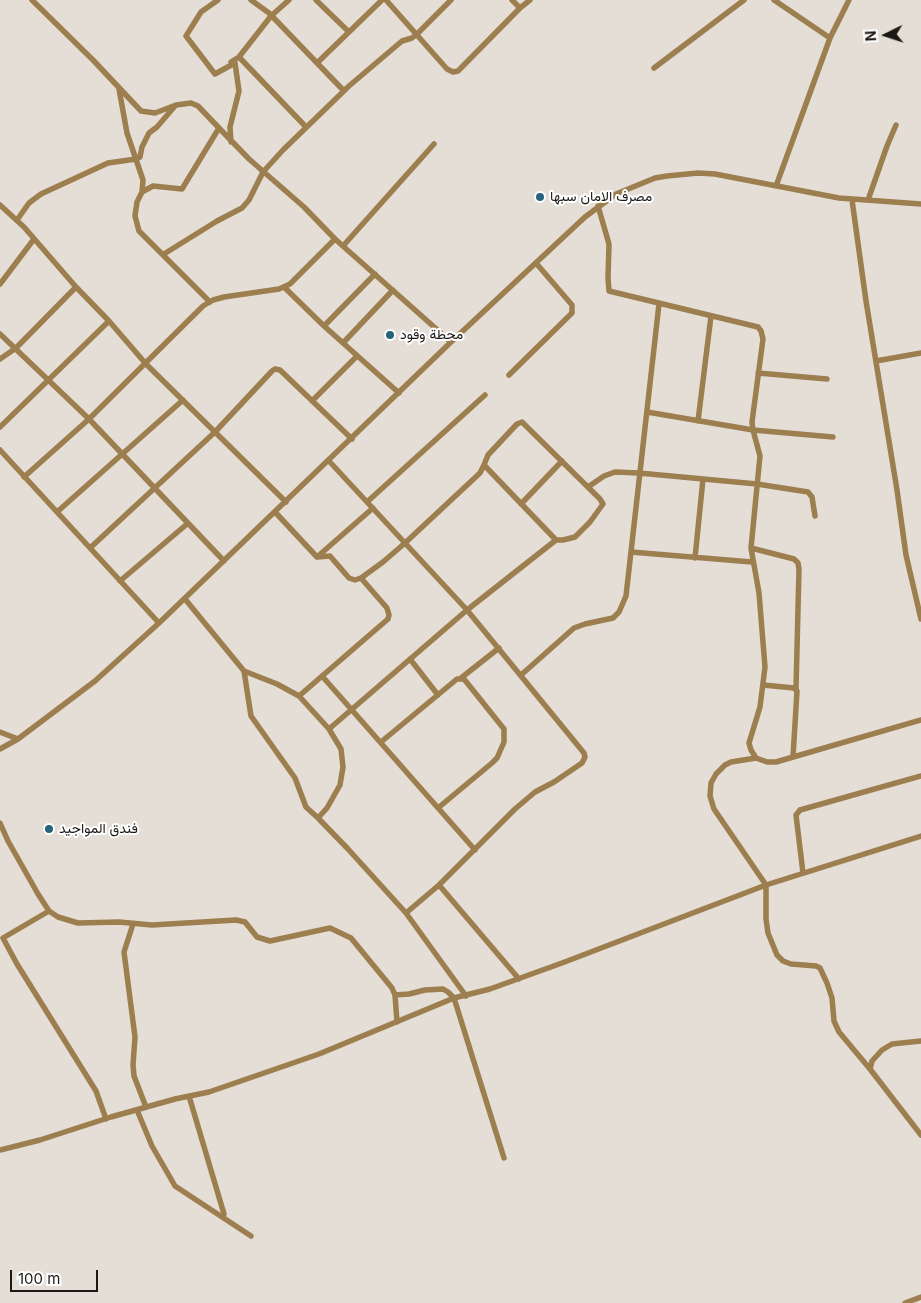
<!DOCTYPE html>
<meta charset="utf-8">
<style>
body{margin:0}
#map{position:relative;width:921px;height:1303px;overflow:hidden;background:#e4ded7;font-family:Inter,sans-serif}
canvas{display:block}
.north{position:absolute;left:861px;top:10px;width:50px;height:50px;-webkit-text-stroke:4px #fff;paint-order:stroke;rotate:266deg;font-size:14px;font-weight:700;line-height:20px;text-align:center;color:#1a1916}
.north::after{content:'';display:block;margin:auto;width:18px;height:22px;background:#1a1916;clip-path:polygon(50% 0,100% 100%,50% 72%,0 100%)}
.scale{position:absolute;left:10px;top:1270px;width:88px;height:22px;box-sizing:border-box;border:2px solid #1a1916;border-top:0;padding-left:6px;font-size:15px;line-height:18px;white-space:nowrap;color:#1a1916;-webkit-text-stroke:4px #fff;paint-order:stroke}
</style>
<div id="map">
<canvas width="921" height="1303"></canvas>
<div class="north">N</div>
<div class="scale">100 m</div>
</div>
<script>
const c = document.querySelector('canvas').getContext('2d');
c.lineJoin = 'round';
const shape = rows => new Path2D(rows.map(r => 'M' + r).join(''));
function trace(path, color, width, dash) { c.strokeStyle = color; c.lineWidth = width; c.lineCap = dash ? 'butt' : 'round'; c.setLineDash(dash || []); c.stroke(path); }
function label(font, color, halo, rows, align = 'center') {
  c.font = font + ' Inter,Vazirmatn,sans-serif'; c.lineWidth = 4; c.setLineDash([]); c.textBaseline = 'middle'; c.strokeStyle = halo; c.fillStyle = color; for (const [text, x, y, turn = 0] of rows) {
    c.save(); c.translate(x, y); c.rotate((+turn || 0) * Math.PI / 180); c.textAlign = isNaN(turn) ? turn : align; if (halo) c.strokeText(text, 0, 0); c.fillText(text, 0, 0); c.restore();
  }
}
trace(shape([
 [32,0,93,60,141,111,155,113,176,105,191,103,198,106,219,128,182,189,153,186,142,192],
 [218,0,201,12,186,36,215,74,235,63,239,91,230,127,231,142],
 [251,0,269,13,344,91],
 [316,0,349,32],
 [386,0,447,69,453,72,458,71,520,8],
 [512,0,520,8,530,0],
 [774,0,830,38],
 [239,57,306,127],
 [231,62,239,57,271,16,289,0],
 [317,63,382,0],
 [654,68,744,0],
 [119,89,127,133,143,180,142,192,137,202,135,216,139,231,210,302],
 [219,128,249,159,304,207,335,239,451,342],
 [776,186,830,38,849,0],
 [852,200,866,301,897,490,906,555,921,619],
 [868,200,887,146,896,125],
 [0,205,24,227,76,287,109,321,146,364,286,502],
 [598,206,609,244,608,278,609,291,758,327,761,331,763,339,752,422,753,430,760,456,751,548,759,593,765,667,760,707,749,743,751,750,756,758,767,762,776,762,921,720],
 [17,220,29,203,41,194,108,163,136,159,140,157,142,147,149,133,157,127,175,106],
 [343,246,434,144],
 [164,254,217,221,242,208,249,200,263,172,283,150,349,86,402,41,412,38,418,33,451,0],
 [375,274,324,326,399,393],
 [0,284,34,239],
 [284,287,324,326],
 [0,334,89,419,224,561],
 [343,343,393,290],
 [0,359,16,348,76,287],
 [876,361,921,353],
 [758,373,827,379],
 [509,375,572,313,572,305,536,263],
 [312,401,357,356],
 [647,412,753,430,833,437],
 [698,421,711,316],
 [0,427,109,321],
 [0,450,159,623],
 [329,461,467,610,584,753,585,757,582,763,554,782,535,792,515,809,439,885,406,913],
 [24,477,89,419,203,306,213,300,224,297,279,289,290,284,335,239],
 [588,487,604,476,615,472,639,473,757,484,808,492,812,497,815,516],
 [367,502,485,395],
 [521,504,562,461],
 [57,512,183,400],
 [275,512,317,557,330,556,349,578,355,580,361,578,383,562,405,543,480,473,484,465,556,540],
 [90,548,215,432,272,371,275,369,280,370,352,439],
 [751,548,794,559,798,563,799,569,796,689],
 [631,552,752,562],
 [317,557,373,508],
 [695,558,703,479],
 [120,581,187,524],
 [185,599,244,671,277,684,299,696,329,729,341,749,343,767,340,785,327,808,318,818],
 [410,659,438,695],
 [244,671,251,716,295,778,306,807,318,818,348,849,406,913,466,996],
 [521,675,574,628,585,624,613,618,619,612,626,596,659,304],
 [322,676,475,850],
 [461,678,499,648],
 [763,685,794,688,797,691,793,757],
 [299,696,388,619,389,615,387,608,361,578],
 [329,729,467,610,556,540,563,540,575,537,590,522,603,504,600,499,522,422,517,424,488,455,484,465],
 [0,732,18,739],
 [381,742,457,679,464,679,504,729,504,742,497,758,492,763,438,808],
 [0,749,18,739,95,681,159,623,451,342,585,217,616,194,655,178,667,176,698,173,715,174,839,198,921,204],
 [756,758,731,762,725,765,716,774,711,783,710,796,714,809,766,885,766,919,768,933,777,955,783,961,791,964,816,966,820,968,827,983,832,998,834,1021,839,1032,870,1069],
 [0,823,8,841,38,894,49,911,58,917,78,923,119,922,152,925,236,920,245,922,257,937,270,941,330,928,351,938,392,988,395,995,409,994,425,990,443,989,448,992,454,998,490,989,562,963,766,885,921,836],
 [803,873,796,815,800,810,921,776],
 [439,885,519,979],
 [49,911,3,938,17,964,96,1091,106,1119],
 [133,924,124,952,135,1037,133,1065,134,1076,146,1107],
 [395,995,397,1022],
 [921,1041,892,1044,882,1050,872,1061,870,1069,921,1135],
 [189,1096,224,1214],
 [137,1110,152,1146,175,1186,251,1236],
 [0,1150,40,1140,111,1117,175,1099,209,1092,319,1054,454,998,504,1158],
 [905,1303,921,1297]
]), '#9d7e4e', 5.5);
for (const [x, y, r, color] of [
 [540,197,5,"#27637b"],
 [390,335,5,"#27637b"],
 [49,829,5,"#27637b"]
]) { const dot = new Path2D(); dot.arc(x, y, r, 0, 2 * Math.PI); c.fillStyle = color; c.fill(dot); trace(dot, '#fff', 2); }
label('14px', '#1a1916', '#fff', [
 ["مصرف الامان سبها",550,197],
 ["محطة وقود",400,335],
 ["فندق المواجيد",59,829]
], 'left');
</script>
